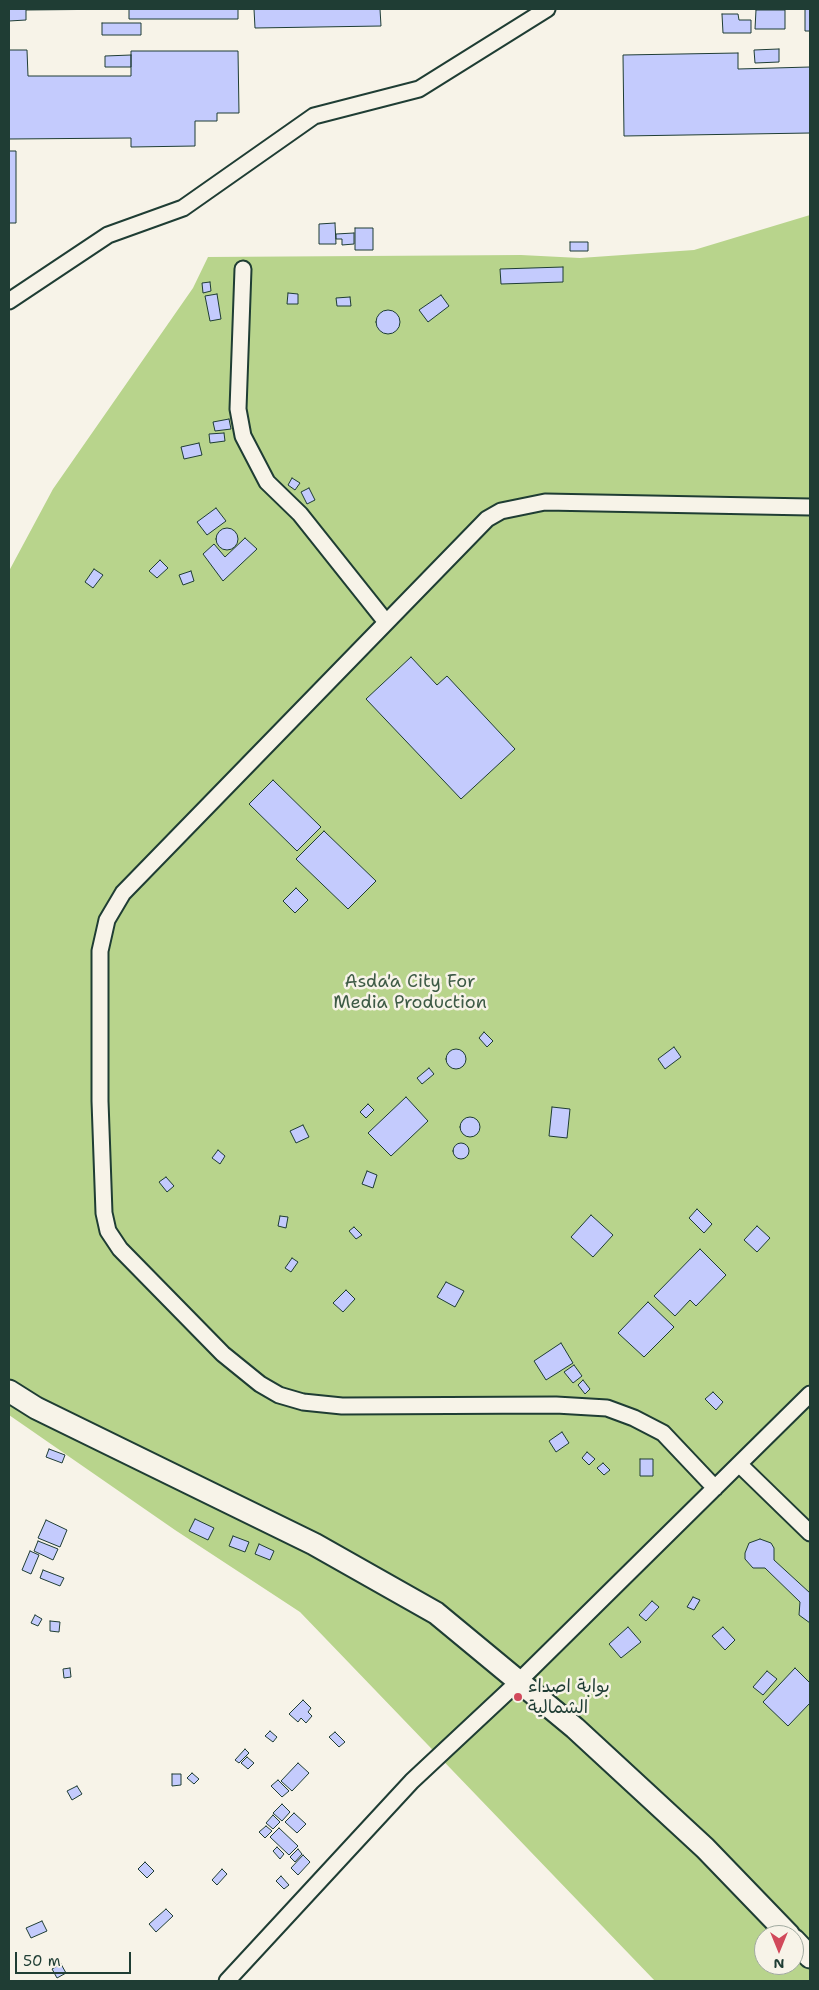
<!DOCTYPE html>
<meta charset="utf-8">
<style>
body{margin:0}
#map{position:relative;width:819px;height:1990px;overflow:hidden;background:#f7f3e8;font-family:"Shantell Sans",sans-serif}
canvas{display:block}
.frame{position:absolute;inset:0;border:10px solid #1f3d34;pointer-events:none}
.north{position:absolute;left:754px;top:1925px;width:50px;height:50px;box-sizing:border-box;background:#f7f3e8;border:1px solid #a1aaa0;border-radius:50%;rotate:180deg;font-size:14px;font-weight:700;line-height:20px;text-align:center;color:#1f3d34}
.north::after{content:'';display:block;margin:auto;width:18px;height:22px;background:#d1495b;clip-path:polygon(50% 0,100% 100%,50% 72%,0 100%)}
.scale{position:absolute;left:15px;top:1952px;width:116px;height:22px;box-sizing:border-box;border:2px solid #1f3d34;border-top:0;padding-left:6px;font-size:15px;line-height:18px;white-space:nowrap;color:#1f3d34;-webkit-text-stroke:4px #f7f3e8;paint-order:stroke}
</style>
<div id="map">
<canvas width="819" height="1990"></canvas>
<div class="frame"></div>
<div class="north">N</div>
<div class="scale">50 m</div>
</div>
<script>
const c = document.querySelector('canvas').getContext('2d');
c.lineJoin = 'round';
function paint(path, color) { c.fillStyle = color; c.fill(path, 'evenodd'); }
const shape = rows => new Path2D(rows.map(r => 'M' + r).join(''));
function trace(path, color, width, dash) { c.strokeStyle = color; c.lineWidth = width; c.lineCap = dash ? 'butt' : 'round'; c.setLineDash(dash || []); c.stroke(path); }
function label(font, color, halo, rows, align = 'center') {
  c.font = font + ' "Shantell Sans","Playpen Sans Arabic",sans-serif'; c.lineWidth = 5; c.setLineDash([]); c.textBaseline = 'middle'; c.strokeStyle = halo; c.fillStyle = color; for (const [text, x, y, turn = 0] of rows) {
    c.save(); c.translate(x, y); c.rotate((+turn || 0) * Math.PI / 180); c.textAlign = isNaN(turn) ? turn : align; if (halo) c.strokeText(text, 0, 0); c.fillText(text, 0, 0); c.restore();
  }
}
paint(shape([
 [810,215,810,1981,655,1981,300,1612,175,1530,9,1415,9,571,53,489,193,288,208,257,521,255,580,258,694,250],
 [764,1935,794,1935,794,1965,764,1965]
]), '#b8d48c');
const building = shape([
 [9,9,238,9,238,19,129,19,129,9,26,10,26,20,9,21,9,9],
 [254,9,380,9,381,26,255,28,254,9],
 [805,9,810,9,810,31,805,31,805,9],
 [756,10,785,10,785,29,755,29,756,10],
 [722,14,738,14,739,20,751,20,751,33,723,33,722,14],
 [102,23,141,23,141,35,102,35,102,23],
 [779,49,779,62,755,63,754,50,779,49],
 [9,50,27,50,28,76,131,76,131,51,238,51,239,113,217,113,217,121,195,121,195,146,131,147,131,138,9,139,9,50],
 [738,53,738,69,810,67,810,133,624,136,623,55,738,53],
 [131,55,131,67,105,67,105,56,131,55],
 [9,151,16,151,16,223,9,223,9,151],
 [335,223,336,244,319,244,319,224,335,223],
 [355,228,373,228,373,250,355,250,355,228],
 [354,233,354,244,342,245,342,239,336,239,336,234,354,233],
 [570,242,588,242,588,251,570,251,570,242],
 [563,267,563,282,501,284,500,269,563,267],
 [210,282,211,291,203,293,202,283,210,282],
 [288,293,298,294,298,304,287,304,288,293],
 [217,294,221,319,210,321,205,296,217,294],
 [441,295,449,306,428,322,419,310,441,295],
 [350,297,351,306,337,306,336,298,350,297],
 '376 322a12 12 0 1 1 24 0a12 12 0 1 1-24 0Z',
 [229,419,231,429,215,431,213,422,229,419],
 [224,433,225,441,210,443,209,434,224,433],
 [199,443,202,455,184,459,181,447,199,443],
 [292,478,300,483,295,490,288,485,292,478],
 [309,488,315,500,307,504,301,492,309,488],
 [216,508,226,521,207,535,197,522,216,508],
 '216 539a11 11 0 1 1 22 0a11 11 0 1 1-22 0Z',
 [245,538,257,549,223,581,203,554,214,544,225,557,245,538],
 [160,560,168,568,157,578,149,571,160,560],
 [94,569,103,575,93,588,85,582,94,569],
 [191,571,194,581,183,585,179,575,191,571],
 [411,657,437,685,447,676,515,749,461,799,366,699,411,657],
 [273,780,321,827,297,851,249,804,273,780],
 [324,831,376,881,348,909,296,859,324,831],
 [296,888,308,900,295,913,283,901,296,888],
 [484,1032,493,1041,487,1047,479,1038,484,1032],
 [674,1047,681,1057,665,1069,658,1059,674,1047],
 '446 1059a10 10 0 1 1 20 0a10 10 0 1 1-20 0Z',
 [429,1068,434,1074,422,1084,417,1078,429,1068],
 [406,1097,428,1121,391,1156,368,1133,406,1097],
 [368,1104,374,1110,366,1118,360,1112,368,1104],
 [552,1107,570,1109,567,1138,549,1136,552,1107],
 '460 1127a10 10 0 1 1 20 0a10 10 0 1 1-20 0Z',
 [303,1125,309,1137,296,1143,290,1131,303,1125],
 '453 1151a8 8 0 1 1 16 0a8 8 0 1 1-16 0Z',
 [218,1150,225,1156,220,1164,212,1158,218,1150],
 [367,1171,377,1175,373,1188,362,1184,367,1171],
 [166,1177,174,1186,167,1192,159,1182,166,1177],
 [697,1209,712,1224,704,1233,689,1218,697,1209],
 [591,1215,613,1235,593,1257,571,1237,591,1215],
 [280,1216,288,1217,286,1228,278,1226,280,1216],
 [757,1226,770,1238,757,1252,744,1240,757,1226],
 [354,1227,362,1235,356,1239,349,1231,354,1227],
 [700,1249,726,1275,696,1306,690,1300,675,1316,654,1296,700,1249],
 [292,1258,298,1262,291,1272,285,1268,292,1258],
 [446,1282,464,1291,455,1307,437,1297,446,1282],
 [346,1290,355,1299,343,1312,333,1303,346,1290],
 [648,1302,674,1327,644,1357,618,1333,648,1302],
 [561,1343,573,1363,546,1380,534,1361,561,1343],
 [574,1365,582,1376,573,1383,564,1372,574,1365],
 [583,1380,590,1389,585,1394,578,1385,583,1380],
 [713,1392,723,1402,716,1410,705,1399,713,1392],
 [562,1432,569,1443,556,1452,549,1441,562,1432],
 [49,1449,65,1455,62,1463,46,1457,49,1449],
 [587,1452,595,1459,589,1465,582,1458,587,1452],
 [640,1459,653,1459,653,1476,640,1476,640,1459],
 [603,1463,610,1470,604,1475,597,1468,603,1463],
 [195,1519,214,1528,208,1540,189,1531,195,1519],
 [46,1520,67,1530,60,1547,38,1538,46,1520],
 [233,1536,249,1542,245,1552,229,1546,233,1536],
 [760,1539,771,1543,774,1548,774,1560,810,1593,810,1623,799,1615,800,1602,765,1568,753,1568,745,1559,745,1553,749,1543,760,1539],
 [38,1541,58,1549,53,1560,34,1551,38,1541],
 [259,1544,274,1551,270,1560,255,1554,259,1544],
 [30,1551,39,1555,31,1574,22,1570,30,1551],
 [43,1570,64,1578,60,1586,40,1578,43,1570],
 [693,1597,700,1600,694,1610,687,1607,693,1597],
 [652,1601,659,1607,646,1621,639,1615,652,1601],
 [35,1615,42,1619,38,1626,31,1623,35,1615],
 [50,1621,60,1622,59,1632,50,1631,50,1621],
 [628,1627,641,1642,621,1658,609,1644,628,1627],
 [723,1627,735,1640,725,1650,712,1636,723,1627],
 [70,1668,71,1677,64,1678,63,1669,70,1668],
 [795,1668,810,1683,810,1703,788,1726,763,1702,795,1668],
 [767,1671,777,1679,763,1695,753,1687,767,1671],
 [303,1700,311,1708,308,1712,312,1716,306,1723,301,1718,298,1722,289,1714,303,1700],
 [270,1731,277,1737,273,1742,265,1736,270,1731],
 [335,1732,345,1742,339,1747,329,1737,335,1732],
 [245,1749,249,1753,239,1763,235,1760,245,1749],
 [247,1757,254,1763,248,1769,241,1763,247,1757],
 [298,1763,309,1773,292,1791,281,1781,298,1763],
 [192,1773,199,1779,194,1784,187,1778,192,1773],
 [172,1774,181,1774,181,1785,172,1786,172,1774],
 [278,1780,289,1791,282,1797,271,1786,278,1780],
 [77,1786,82,1794,72,1800,67,1791,77,1786],
 [282,1804,290,1812,282,1821,273,1813,282,1804],
 [294,1813,306,1824,297,1833,285,1822,294,1813],
 [273,1815,280,1822,273,1829,266,1823,273,1815],
 [266,1826,272,1831,265,1838,259,1832,266,1826],
 [279,1828,298,1846,289,1855,270,1837,279,1828],
 [277,1847,284,1854,280,1859,273,1851,277,1847],
 [298,1849,302,1854,295,1862,290,1857,298,1849],
 [303,1855,310,1862,298,1875,291,1868,303,1855],
 [145,1862,154,1871,147,1878,138,1869,145,1862],
 [222,1869,227,1874,217,1885,212,1880,222,1869],
 [281,1876,289,1885,284,1889,276,1881,281,1876],
 [166,1909,173,1916,156,1932,149,1924,166,1909],
 [42,1921,47,1931,31,1938,26,1928,42,1921],
 [61,1964,66,1973,57,1978,52,1969,61,1964]
]);
paint(building, '#c4cbfd');
trace(building, '#1f3d34', 1);
const minor = shape([
 [243,269,238,409,243,436,267,482,300,514,386,622],
 [9,301,108,235,183,208,314,116,419,89,547,9],
 [740,1465,810,1533],
 [715,1488,663,1433,634,1418,607,1408,556,1405,342,1406,303,1402,279,1395,260,1384,223,1354,120,1249,108,1231,104,1213,100,1101,100,951,107,920,123,893,487,519,501,511,545,502,810,507],
 [227,1981,412,1781,518,1682,810,1394]
]);
const secondary = shape([
 [9,1391,36,1408,314,1544,436,1613,575,1728,705,1848,789,1935],
 [794,1940,810,1957]
]);
trace(minor, '#1f3d34', 19);
trace(secondary, '#1f3d34', 25);
trace(minor, '#f7f3e8', 15);
trace(secondary, '#f7f3e8', 21);
for (const [x, y, r, color] of [
 [518,1697,5,"#d1495b"]
]) { const dot = new Path2D(); dot.arc(x, y, r, 0, 2 * Math.PI); c.fillStyle = color; c.fill(dot); trace(dot, '#f7f3e8', 2); }
label('18px', '#3e5b46', '#f7f3e8', [
 ["Asda'a City For",410,982],
 ["Media Production",410,1003]
]);
label('18px', '#1f3d34', '#f7f3e8', [
 ["بوابة اصداء",528,1687],
 ["الشمالية",528,1708]
], 'left');
</script>
